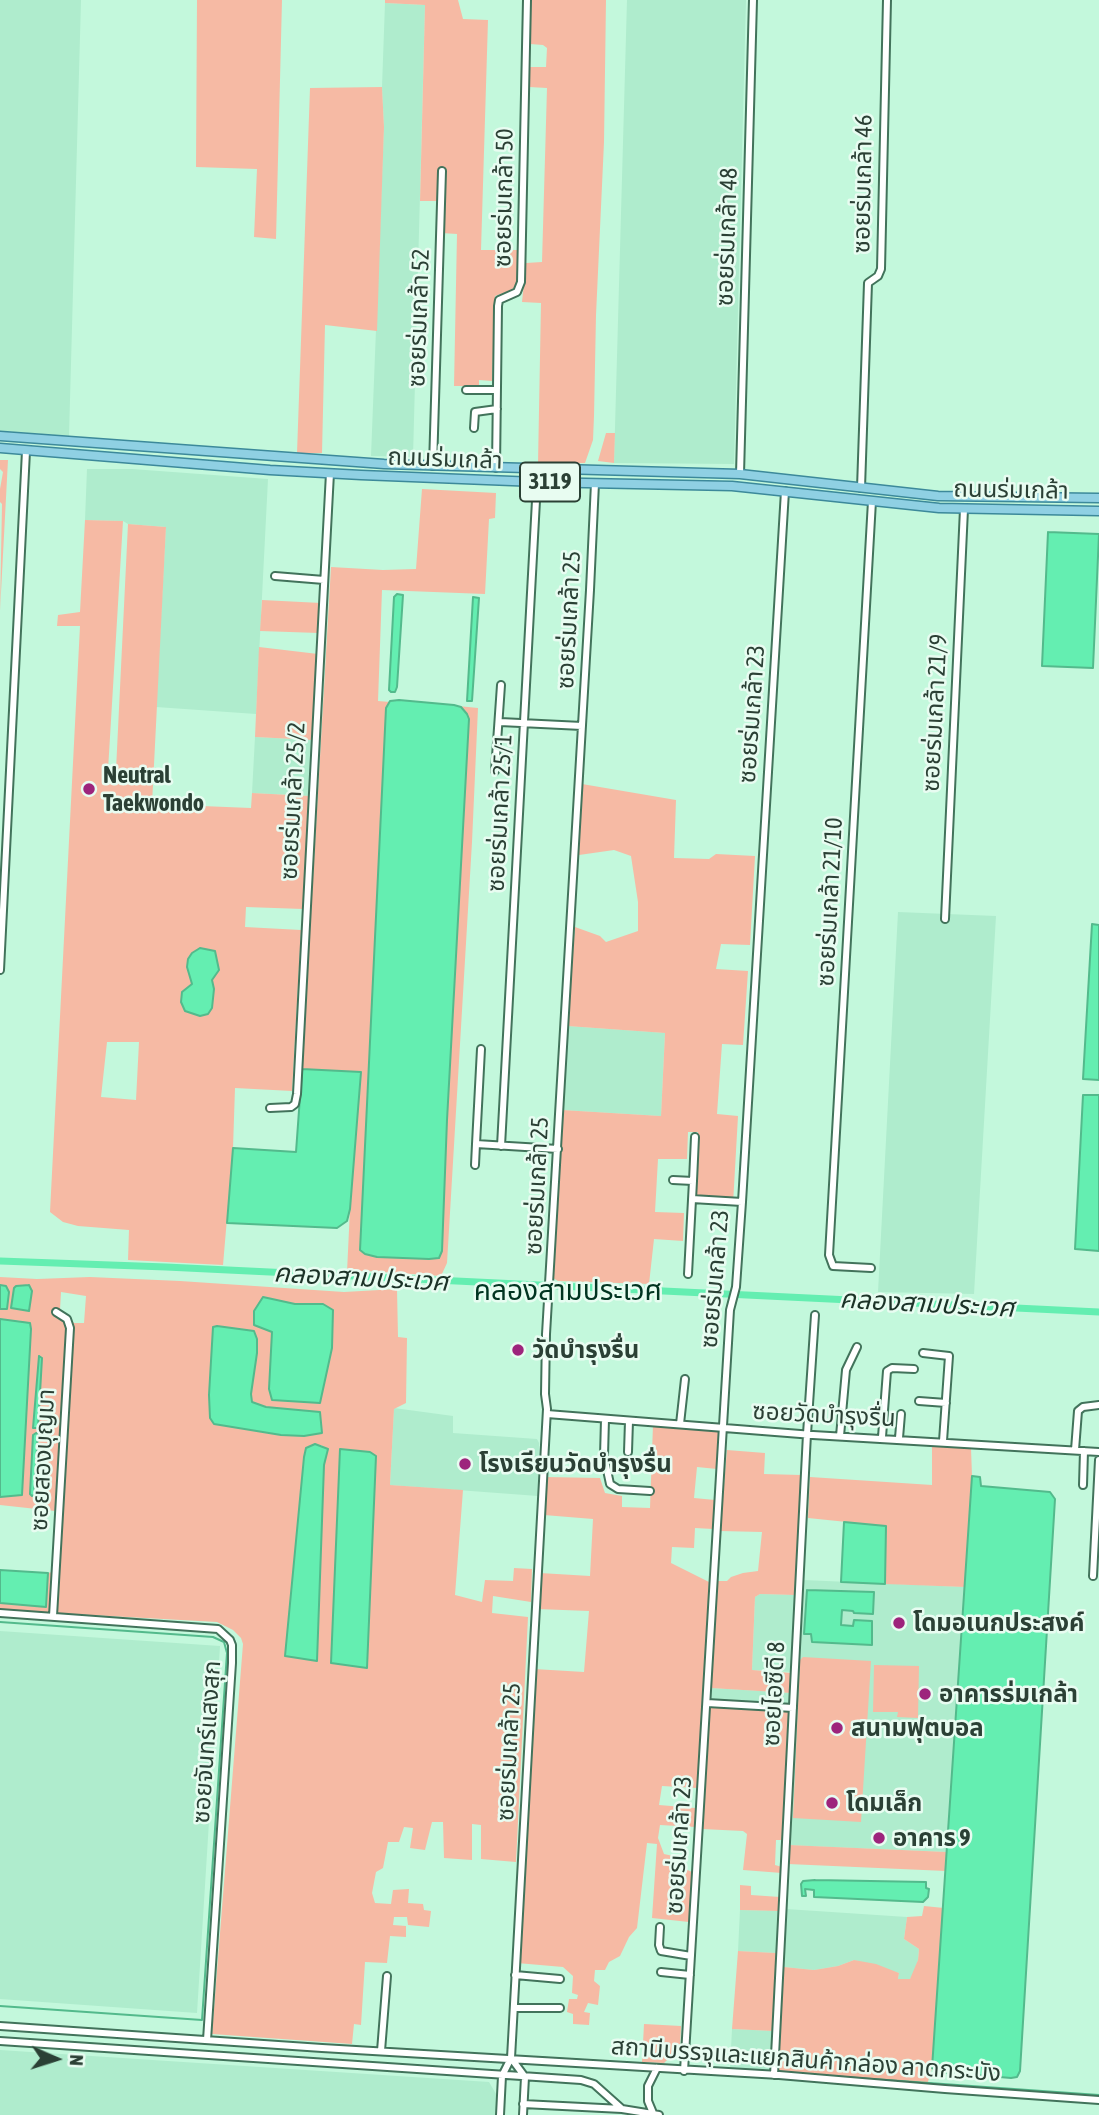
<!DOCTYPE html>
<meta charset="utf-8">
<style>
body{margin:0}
#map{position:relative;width:1099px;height:2115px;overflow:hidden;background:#c3f8dc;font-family:"Asap Condensed",sans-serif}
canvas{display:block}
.north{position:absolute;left:21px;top:2024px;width:70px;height:70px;-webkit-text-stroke:5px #e8fcf1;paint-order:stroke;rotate:93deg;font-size:19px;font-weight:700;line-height:28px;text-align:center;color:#2b4035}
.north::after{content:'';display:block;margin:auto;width:24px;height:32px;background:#2b4035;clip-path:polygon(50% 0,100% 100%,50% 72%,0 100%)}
</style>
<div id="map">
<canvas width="1099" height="2115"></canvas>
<div class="north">N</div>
</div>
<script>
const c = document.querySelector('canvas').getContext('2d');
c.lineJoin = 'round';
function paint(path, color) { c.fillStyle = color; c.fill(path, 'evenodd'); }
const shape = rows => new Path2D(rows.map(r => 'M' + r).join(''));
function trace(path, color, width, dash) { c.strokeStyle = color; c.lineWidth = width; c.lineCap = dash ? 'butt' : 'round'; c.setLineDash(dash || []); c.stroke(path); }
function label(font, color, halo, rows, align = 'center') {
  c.font = font + ' "Asap Condensed","Noto Sans Thai",sans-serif'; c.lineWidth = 5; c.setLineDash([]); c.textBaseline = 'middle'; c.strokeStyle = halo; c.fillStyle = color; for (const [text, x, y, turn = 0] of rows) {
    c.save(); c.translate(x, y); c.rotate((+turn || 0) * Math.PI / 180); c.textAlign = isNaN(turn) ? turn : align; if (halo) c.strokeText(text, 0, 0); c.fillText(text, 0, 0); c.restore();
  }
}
paint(shape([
 [0,0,81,0,69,436,0,431],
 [627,0,746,0,734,464,614,463],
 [385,3,425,5,413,457,371,456,384,127,382,87],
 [87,469,132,469,268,479,256,714,156,707,166,527,128,524,123,521,85,520],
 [255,737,313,740,310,796,252,793],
 [898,912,996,916,974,1294,878,1292],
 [567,1026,665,1033,661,1116,562,1110],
 [394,1408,453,1416,453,1433,537,1439,539,1443,538,1496,390,1485],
 [803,1580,965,1587,947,1852,787,1845],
 [760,1594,795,1595,794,1672,752,1670,755,1597],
 [0,1631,220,1646,197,2013,0,1999],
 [711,1688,791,1693,789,1705,710,1701],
 [786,1909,907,1917,904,1939,919,1949,918,1960,914,1974,910,1979,898,1979,899,1973,854,1960,838,1966,814,1970,784,1967],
 [740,1910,779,1911,776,1953,738,1951],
 [732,2029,773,2031,772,2071,730,2068],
 [0,2050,489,2082,499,2099,498,2115,0,2115]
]), '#afeccd');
paint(shape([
 [197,0,282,0,276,239,254,237,257,169,196,167],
 [385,0,458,0,463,19,488,20,481,250,517,250,518,273,517,286,509,291,495,296,492,381,479,380,479,386,454,386,457,234,441,233,441,201,420,201,425,5,385,3],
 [531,0,606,0,604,142,596,315,594,416,593,440,585,463,538,464,541,303,522,302,526,263,542,262,547,88,529,87,530,67,546,67,547,48,543,45,530,44],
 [382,87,384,127,377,331,325,325,322,453,297,453,310,88],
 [606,433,615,433,614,463,598,461],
 [0,460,8,460,0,611,2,504,0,502,0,489,3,472,0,469],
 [422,489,496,493,495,518,489,519,485,594,382,590,378,701,390,702,386,708,377,1257,430,1259,439,1258,442,1251,447,1120,469,719,467,714,458,706,478,708,472,842,447,1263,441,1276,367,1271,347,1272,350,1209,361,1072,302,1069,331,567,383,570,416,569],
 [85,520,123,521,108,770,116,770,128,524,166,527,152,804,251,808,252,793,310,796,303,909,246,907,245,927,301,930,292,1091,235,1088,233,1148,223,1265,128,1260,129,1230,78,1226,63,1222,50,1212,80,626,57,626,58,615,80,612],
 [192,978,212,980,214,989,200,1016,185,1011,181,1002,192,984],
 [107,1042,139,1042,136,1100,101,1097],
 [262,600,321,603,319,633,260,631],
 [259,647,318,654,313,740,255,737],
 [582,784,676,800,674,858,709,859,716,854,755,856,750,945,721,944,716,969,748,971,743,1045,722,1044,717,1114,738,1116,733,1204,695,1203,698,1132,688,1132,687,1159,658,1159,655,1212,684,1213,683,1241,654,1239,649,1284,558,1281,553,1278,562,1110,661,1116,665,1033,567,1026,575,927,600,936,606,942,638,931,638,902,631,856,614,850,579,855],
 [0,1277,37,1279,90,1277,180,1281,344,1292,397,1289,398,1337,407,1338,406,1403,394,1409,390,1485,463,1490,455,1595,482,1602,485,1580,513,1581,514,1568,532,1569,531,1602,493,1596,492,1613,528,1617,516,1862,481,1859,481,1825,472,1824,472,1860,444,1858,443,1822,432,1822,425,1850,410,1848,413,1828,404,1827,399,1842,388,1842,383,1868,376,1872,372,1893,375,1903,391,1904,393,1890,409,1889,408,1903,423,1904,424,1910,431,1911,429,1927,408,1925,407,1917,394,1917,393,1925,406,1926,406,1937,390,1936,387,1963,365,1962,361,2025,354,2024,352,2044,212,2034,243,1644,241,1638,233,1630,217,1622,0,1610,0,1603,46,1607,48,1573,53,1572,55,1511,0,1505,0,1497,16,1496,22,1321,0,1319,0,1309,7,1308,6,1286,0,1285],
 [61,1292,86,1296,84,1323,74,1323,60,1310],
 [263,1297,295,1304,323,1304,323,1391,319,1397,272,1342,272,1331],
 [217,1326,254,1331,257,1353,251,1394,252,1402,266,1407,320,1412,210,1418,209,1395,213,1327],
 [36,1433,38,1434,34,1495,30,1494,33,1435],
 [321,1445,328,1449,324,1465,316,1661,285,1656],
 [340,1449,376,1456,366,1668,331,1662],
 [653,1425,711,1429,718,1431,719,1438,717,1469,697,1467,694,1498,715,1500,713,1529,695,1528,694,1548,672,1547,671,1563,709,1582,697,1788,662,1786,659,1805,695,1808,695,1827,660,1825,658,1838,664,1854,673,1856,679,1866,692,1872,689,1922,652,1918,657,1844,647,1843,637,1928,629,1937,620,1956,609,1962,605,1970,595,1970,594,1981,600,1986,598,2005,588,2003,584,2012,590,2013,589,2025,573,2024,573,2014,567,2012,569,1999,577,1999,578,1995,572,1993,573,1976,563,1967,517,1963,534,1669,584,1672,589,1611,537,1609,540,1573,590,1576,593,1519,544,1515,545,1477,600,1478,605,1493,622,1496,622,1507,650,1508],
 [932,1445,971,1448,972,1476,965,1587,885,1584,886,1526,808,1518,810,1477,932,1485],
 [727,1450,765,1453,764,1474,801,1475,795,1595,760,1594,755,1597,752,1670,792,1673,791,1693,711,1688,718,1581,727,1581,731,1577,743,1573,758,1571,762,1532,720,1531],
 [803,1657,871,1661,861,1822,793,1818,800,1660],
 [874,1665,919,1666,918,1718,897,1717,898,1712,873,1712],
 [710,1706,790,1711,784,1840,776,1840,775,1865,782,1867,782,1873,743,1870,747,1834,743,1831,702,1829],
 [789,1845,947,1852,946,1871,788,1864],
 [740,1885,751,1886,751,1895,780,1897,779,1911,740,1910],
 [924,1906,944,1908,932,2068,927,2085,777,2074,784,1967,814,1970,838,1966,854,1960,876,1964,899,1973,898,1979,910,1979,918,1960,919,1949,904,1939,907,1917,922,1916],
 [738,1951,776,1953,773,2031,732,2029],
 [644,2024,681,2026,680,2047,674,2048,669,2058,664,2063,642,2062]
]), '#f6baa4');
const water = shape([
 [1048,532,1099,534,1093,668,1042,666,1048,532],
 [397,594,403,595,397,687,395,692,391,692,389,690,394,597,397,594],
 [473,597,479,598,472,701,467,701,473,597],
 [399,700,454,705,461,707,467,714,469,719,447,1120,442,1251,439,1258,429,1259,377,1257,365,1254,360,1250,386,708,390,701,399,700],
 [1092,924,1099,925,1099,1080,1083,1079,1092,924],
 [200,948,215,951,219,970,212,980,214,989,212,1008,208,1014,200,1016,185,1011,181,1002,182,992,192,984,187,967,188,959,192,953,200,948],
 [302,1069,361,1072,350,1209,347,1221,337,1228,227,1223,233,1148,296,1152,302,1069],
 [1083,1095,1099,1095,1099,1251,1075,1249,1083,1095],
 [0,1285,6,1286,9,1292,7,1309,0,1309,0,1285],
 [29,1285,32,1291,29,1311,11,1308,14,1288,16,1286,29,1285],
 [263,1297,295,1304,323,1304,333,1310,332,1348,320,1403,272,1400,269,1389,272,1332,254,1325,254,1311,263,1297],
 [0,1319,30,1323,31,1329,22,1495,0,1497,0,1319],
 [217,1326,254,1331,257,1339,257,1353,251,1394,252,1402,266,1407,320,1412,322,1433,304,1436,281,1435,214,1424,210,1418,209,1395,213,1327,217,1326],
 [39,1356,42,1358,38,1428,33,1428,39,1356],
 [36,1433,38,1434,34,1495,32,1496,30,1494,33,1435,36,1433],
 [315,1444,328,1449,324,1465,317,1661,285,1656,304,1457,306,1448,315,1444],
 [340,1449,370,1452,376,1456,367,1668,331,1663,340,1449],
 [972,1476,980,1477,981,1486,1050,1492,1055,1499,1020,2071,1017,2077,1011,2078,942,2072,932,2068,972,1476],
 [844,1522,886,1526,885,1584,841,1582,844,1522],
 [0,1570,48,1573,46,1607,0,1603,0,1570],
 [807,1590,874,1592,873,1614,854,1613,853,1611,842,1610,841,1625,853,1626,854,1620,872,1621,872,1645,812,1642,811,1634,804,1634,807,1590],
 [815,1880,926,1882,926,1888,929,1889,928,1897,923,1902,814,1897,814,1890,805,1889,806,1896,802,1896,801,1884,803,1881,815,1880]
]);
paint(water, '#64eeb1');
trace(water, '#53ba8c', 2);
trace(shape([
 [0,1622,213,1637,224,1642,227,1653,202,2020,0,2006],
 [532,2057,632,2063],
 [816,2075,1099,2095]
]), '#53ba8c', 2);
trace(shape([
 [0,1261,166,1267,1099,1312]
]), '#64eeb1', 7);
const minor = shape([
 [466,390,497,390],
 [474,428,475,412,497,409],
 [433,466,442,171],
 [496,468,498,306,499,300,517,292,521,282,527,0],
 [740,474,753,0],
 [861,488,868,283,878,276,881,269,887,0],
 [275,576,324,580],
 [500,722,582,726],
 [495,771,501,685],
 [945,919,964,509],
 [0,970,26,451],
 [481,1049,476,1144,558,1149],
 [270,1108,291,1107,295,1104,297,1094,330,473],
 [501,1146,537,482],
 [475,1165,476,1144],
 [673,1180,693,1181,688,1274],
 [693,1181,695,1137],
 [692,1199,742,1202],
 [871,1268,833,1266,829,1255,872,501],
 [923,1353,949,1356,943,1441],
 [919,1401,946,1403],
 [547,1414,813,1435,1099,1452],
 [605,1419,604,1456,610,1484,618,1489,650,1491],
 [680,1424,685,1379],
 [840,1436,846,1370,857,1347],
 [882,1437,887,1371,892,1368,914,1369],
 [899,1438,901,1414],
 [1075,1450,1078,1411,1083,1407,1099,1405],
 [628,1452,629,1421],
 [1083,1485,1084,1451],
 [1093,1576,1099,1460],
 [0,1613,218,1629,230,1640,232,1645,232,1663,207,2040],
 [53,1616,70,1328,67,1319,56,1312],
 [707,1703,793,1708],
 [660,1927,659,1945,661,1951,691,1956],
 [661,1972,690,1975],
 [515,1975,560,1979],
 [514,2008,560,2008],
 [0,2026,322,2048,779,2075,945,2089,1099,2100],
 [0,2041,581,2080,594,2084,622,2109,659,2115],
 [381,2051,387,1976],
 [511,2058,547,1409,545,1394,546,1334,590,590,595,483],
 [684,2071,730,1310,736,1287,742,1202,785,491],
 [774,2075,807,1434,815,1315],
 [523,2104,622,2109],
 [653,2113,648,2101,648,2086,657,2068],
 [500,2115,502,2076,511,2058,525,2077,523,2115]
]);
const major = shape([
 [0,436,384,464,740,474,938,496,1099,498],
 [0,448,270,470,361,475,537,482,732,486,939,508,1099,511]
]);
trace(minor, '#42735b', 10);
trace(major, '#3c899a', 11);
trace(minor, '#fff', 6);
trace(major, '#8fd0e3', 8);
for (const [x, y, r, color] of [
 [89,789,7,"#9d247c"],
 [518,1350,7,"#9d247c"],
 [465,1464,7,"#9d247c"],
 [899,1623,7,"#9d247c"],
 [925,1694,7,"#9d247c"],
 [837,1728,7,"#9d247c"],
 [832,1803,7,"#9d247c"],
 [879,1838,7,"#9d247c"]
]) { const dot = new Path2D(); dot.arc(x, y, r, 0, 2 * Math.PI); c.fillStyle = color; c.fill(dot); trace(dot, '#e8fcf1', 2.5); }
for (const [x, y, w] of [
 [550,482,60]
]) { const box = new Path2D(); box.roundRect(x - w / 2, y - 19.5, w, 39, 5); c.fillStyle = '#e8fcf1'; c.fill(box); trace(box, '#2b4035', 2); }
label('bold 23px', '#2b4035', null, [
 ["3119",550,482]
]);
label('24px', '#2b4035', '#e8fcf1', [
 ["ซอยร่มเกล้า 46",863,184,-89],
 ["ซอยร่มเกล้า 50",504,198,-89],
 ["ซอยร่มเกล้า 48",727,237,-88],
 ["ซอยร่มเกล้า 52",419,318,-88],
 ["ถนนร่มเกล้า",445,459,2],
 ["ถนนร่มเกล้า",1011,490,1],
 ["ซอยร่มเกล้า 25",569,620,-87],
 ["ซอยร่มเกล้า 21/9",935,713,-87],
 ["ซอยร่มเกล้า 23",752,714,-86],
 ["ซอยร่มเกล้า 25/2",293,801,-87],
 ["ซอยร่มเกล้า 25/1",500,813,-87],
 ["ซอยร่มเกล้า 21/10",830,902,-87],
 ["ซอยร่มเกล้า 25",537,1186,-87],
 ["ซอยร่มเกล้า 23",715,1279,-85],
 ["ซอยวัดบำรุงรื่น",824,1415,3],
 ["ซอยสองบุญมา",43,1460,-87],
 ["ซอยไอซีดี 8",774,1694,-87],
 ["ซอยจันทร์แสงสุก",207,1742,-86],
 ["ซอยร่มเกล้า 25",509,1752,-87],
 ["ซอยร่มเกล้า 23",679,1845,-86],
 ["สถานีบรรจุและแยกสินค้ากล่อง ลาดกระบัง",806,2060,4]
]);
label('bold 24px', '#2b4035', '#e8fcf1', [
 ["Neutral",103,775],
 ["Taekwondo",103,803],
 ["วัดบำรุงรื่น",532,1350],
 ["โรงเรียนวัดบำรุงรื่น",479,1464],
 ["โดมอเนกประสงค์",913,1623],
 ["อาคารร่มเกล้า",939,1694],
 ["สนามฟุตบอล",851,1728],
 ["โดมเล็ก",846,1803],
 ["อาคาร 9",893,1838]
], 'left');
label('italic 26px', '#1b3227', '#e8fcf1', [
 ["คลองสามประเวศ",361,1278,3],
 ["คลองสามประเวศ",927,1304,3]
]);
label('28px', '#003420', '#e8fcf1', [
 ["คลองสามประเวศ",568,1291]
]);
</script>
